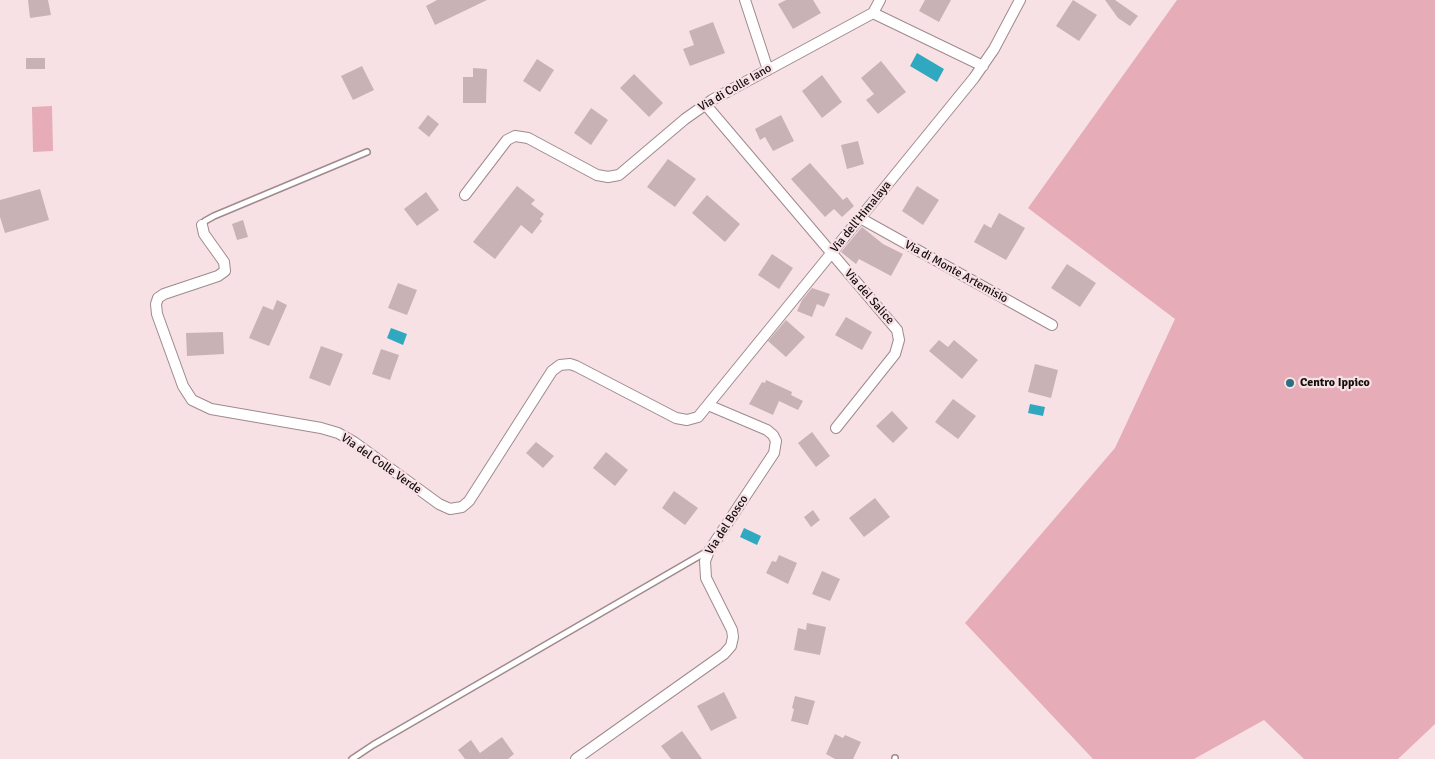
<!DOCTYPE html>
<style>
body{margin:0}
canvas{display:block;background:#f7e1e4}
</style>
<canvas width="1435" height="759"></canvas>
<script>
const c = document.querySelector('canvas').getContext('2d');
c.lineJoin = 'round';
function paint(path, color) { c.fillStyle = color; c.fill(path, 'evenodd'); }
const shape = rows => new Path2D(rows.map(r => 'M' + r).join(''));
function trace(path, color, width, dash) { c.strokeStyle = color; c.lineWidth = width; c.lineCap = dash ? 'butt' : 'round'; c.setLineDash(dash || []); c.stroke(path); }
function label(font, color, halo, rows, align = 'center') {
  c.font = font + ' Signika,sans-serif'; c.lineWidth = 4.5; c.setLineDash([]); c.textBaseline = 'middle'; c.strokeStyle = halo; c.fillStyle = color; for (const [text, x, y, turn = 0] of rows) {
    c.save(); c.translate(x, y); c.rotate((+turn || 0) * Math.PI / 180); c.textAlign = isNaN(turn) ? turn : align; if (halo) c.strokeText(text, 0, 0); c.fillText(text, 0, 0); c.restore();
  }
}
paint(shape([
 [1177,0,1435,0,1435,724,1398,759,1304,759,1264,720,1194,759,1093,759,965,623,1115,448,1175,319,1028,208],
 [52,106,53,151,33,152,32,107]
]), '#e6acb7');
paint(shape([
 [917,53,944,69,937,82,910,66],
 [391,328,407,334,403,345,387,338],
 [1030,404,1045,407,1043,416,1028,413],
 [744,528,761,536,757,545,740,537]
]), '#30a8bf');
paint(shape([
 [28,0,48,0,51,15,30,18],
 [437,0,487,0,435,25,426,6],
 [786,0,813,0,821,13,793,29,778,4],
 [925,0,951,0,939,22,919,11],
 [1073,0,1097,15,1079,41,1056,26],
 [1105,0,1115,0,1138,16,1130,26,1118,18],
 [713,22,725,53,690,66,683,49,694,45,689,31],
 [26,58,45,58,45,69,26,69],
 [537,59,554,70,540,92,523,81],
 [881,61,906,92,878,114,866,100,874,94,861,78],
 [362,66,374,90,353,100,341,76],
 [473,68,487,69,486,103,463,103,463,77,473,77],
 [634,74,663,103,649,117,620,88],
 [822,75,842,102,822,118,802,91],
 [591,108,608,120,591,145,574,133],
 [428,115,439,124,429,137,418,128],
 [781,115,794,141,773,151,765,137,760,140,755,129],
 [858,141,864,164,847,169,841,145],
 [668,159,696,179,675,207,647,187],
 [810,163,843,200,847,197,854,206,842,217,834,209,825,217,791,179],
 [517,186,535,200,531,204,544,214,540,219,542,221,532,234,521,225,495,259,473,242],
 [917,186,939,200,923,225,902,211],
 [40,189,49,220,5,233,0,217,0,200],
 [426,192,439,210,417,226,404,209],
 [707,195,740,224,725,242,692,213],
 [999,213,1025,228,1006,260,974,242,984,224,991,228],
 [243,220,248,237,237,240,232,224],
 [862,227,883,244,903,254,891,276,859,259,856,264,841,252],
 [772,254,793,268,779,289,758,275],
 [1067,264,1096,283,1080,307,1051,288],
 [398,283,417,290,407,315,388,308],
 [812,288,830,294,824,307,817,304,812,317,797,311,802,300],
 [277,300,287,305,269,346,249,338,263,306,273,310],
 [846,317,872,332,862,350,835,335],
 [786,320,805,337,786,357,768,341],
 [223,332,224,354,187,356,186,333],
 [939,340,948,347,954,340,978,360,962,379,929,351],
 [321,346,343,354,330,386,309,378],
 [381,349,399,355,390,380,372,374],
 [1035,364,1058,370,1051,398,1028,392],
 [766,380,792,392,791,395,803,401,798,410,779,401,773,415,749,404,762,382,765,383],
 [953,399,976,416,958,439,935,422],
 [892,411,908,428,893,443,876,426],
 [812,432,830,456,816,467,798,443],
 [536,442,554,456,543,468,526,453],
 [606,452,628,470,615,486,593,468],
 [674,491,698,508,685,525,662,508],
 [875,498,890,517,864,537,849,518],
 [813,510,820,520,811,527,804,517],
 [779,555,797,563,788,584,766,573,772,561,776,562],
 [822,571,840,579,830,601,812,594],
 [807,623,826,627,820,655,794,650,798,628,806,630],
 [724,692,737,718,711,731,697,706],
 [795,696,815,701,808,725,791,721,794,709,792,708],
 [682,731,702,759,671,759,661,746],
 [835,734,843,738,845,735,861,742,853,759,835,759,826,754],
 [502,737,514,754,508,759,465,759,458,750,471,740,480,753]
]), '#c8b2b6');
const lane = shape([
 [202,225,205,221,214,216,367,152],
 [352,759,373,745,706,552],
 [895,759,895,758]
]);
const street = shape([
 [745,0,768,70],
 [873,13,880,0],
 [705,104,897,330,899,340,895,354,836,428],
 [465,195,507,140,515,136,528,138,597,175,608,177,619,175,685,119,712,100,873,13,983,66],
 [860,218,1052,325],
 [202,225,204,234,224,262,225,271,218,276,164,294,158,298,156,304,157,314,183,386,192,400,211,409,321,428,338,433,354,442,439,504,450,509,462,507,469,501,552,371,560,365,570,364,576,366,676,418,687,420,698,417,974,78,994,49,1020,0],
 [576,759,724,654,731,646,733,637,732,630,706,578,705,561,709,551,774,453,776,441,773,435,767,430,708,405]
]);
trace(lane, '#9f8a8e', 8);
trace(street, '#9f8a8e', 12);
trace(lane, '#fff', 5);
trace(street, '#fff', 10);
for (const [x, y, r, color] of [
 [1290,383,5,"#2a707e"]
]) { const dot = new Path2D(); dot.arc(x, y, r, 0, 2 * Math.PI); c.fillStyle = color; c.fill(dot); trace(dot, '#f7e1e4', 2); }
label('12px', '#140d0e', '#f7e1e4', [
 ["Via di Colle Iano",735,88,-30],
 ["Via dell'Himalaya",861,217,-51],
 ["Via di Monte Artemisio",956,272,29],
 ["Via del Salice",869,297,49],
 ["Via del Colle Verde",381,464,35],
 ["Via del Bosco",727,525,-57]
]);
label('bold 12px', '#140d0e', '#f7e1e4', [
 ["Centro Ippico",1300,383]
], 'left');
</script>
